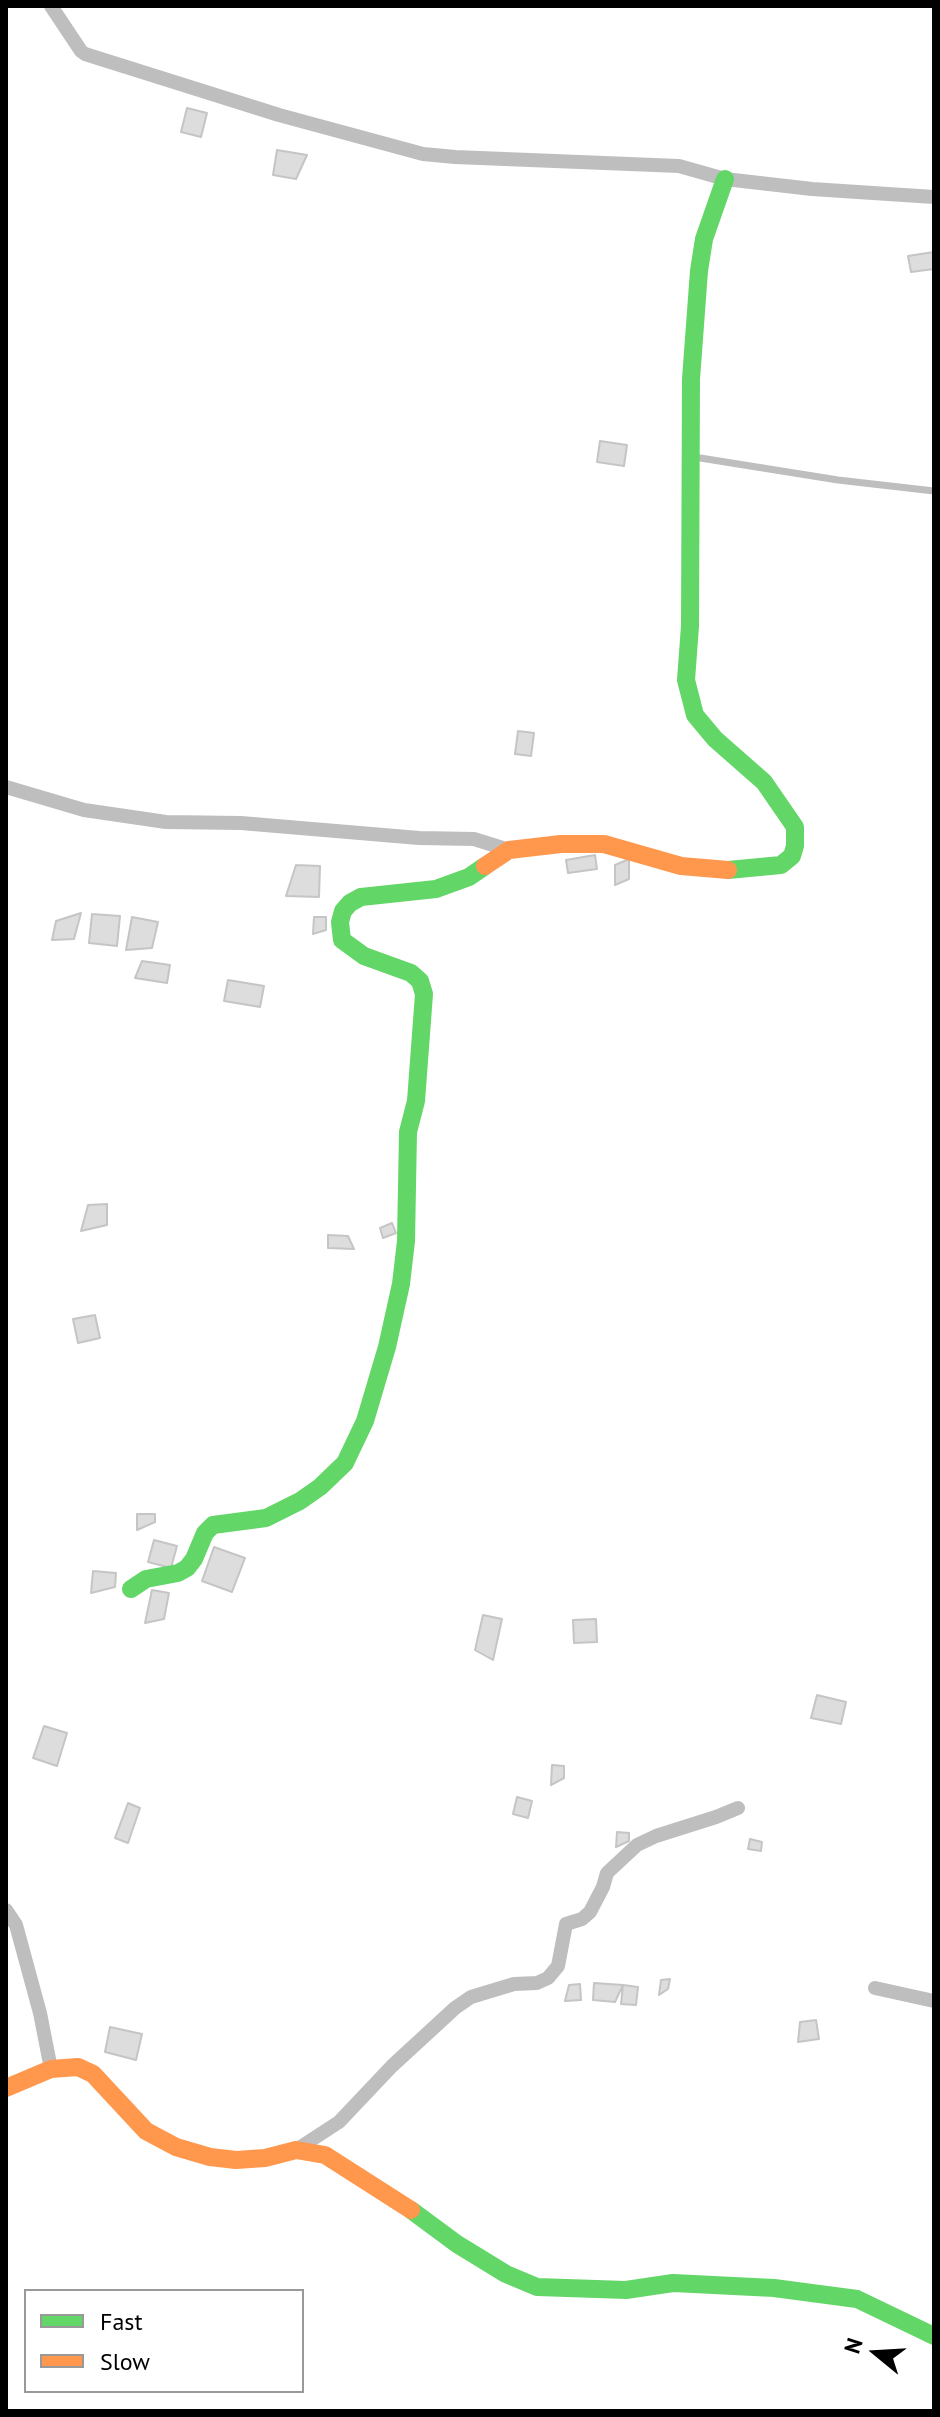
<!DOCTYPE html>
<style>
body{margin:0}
#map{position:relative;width:940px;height:2417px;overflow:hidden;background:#fff;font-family:"PT Sans",sans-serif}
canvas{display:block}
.frame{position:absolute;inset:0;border:8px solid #000;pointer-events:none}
.legend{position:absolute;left:24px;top:2289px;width:280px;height:104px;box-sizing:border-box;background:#fff;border:2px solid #999;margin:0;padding:10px 14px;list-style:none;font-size:24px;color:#000}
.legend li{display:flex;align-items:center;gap:16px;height:40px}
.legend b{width:40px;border:2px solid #999}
.north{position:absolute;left:836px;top:2313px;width:80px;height:80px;-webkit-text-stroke:6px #fff;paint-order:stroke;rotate:288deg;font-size:22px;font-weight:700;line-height:32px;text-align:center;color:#000}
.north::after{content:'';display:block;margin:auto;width:28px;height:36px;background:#000;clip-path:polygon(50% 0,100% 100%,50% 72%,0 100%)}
</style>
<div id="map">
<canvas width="940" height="2417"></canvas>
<div class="frame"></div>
<ul class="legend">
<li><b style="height:10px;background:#63d668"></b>Fast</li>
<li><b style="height:10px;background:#ff974d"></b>Slow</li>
</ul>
<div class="north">N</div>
</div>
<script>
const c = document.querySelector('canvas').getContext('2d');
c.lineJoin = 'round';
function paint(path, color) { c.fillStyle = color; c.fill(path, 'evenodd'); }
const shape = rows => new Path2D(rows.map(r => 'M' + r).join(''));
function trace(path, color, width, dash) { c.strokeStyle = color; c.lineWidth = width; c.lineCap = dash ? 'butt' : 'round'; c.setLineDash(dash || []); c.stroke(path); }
const building = shape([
 [187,108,207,113,201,137,181,132,187,108],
 [277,150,307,155,296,179,273,175,277,150],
 [934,252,934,269,911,272,908,256,934,252],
 [600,441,627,445,624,466,597,462,600,441],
 [518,731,534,733,531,756,515,754,518,731],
 [595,855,597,869,568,873,566,860,595,855],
 [629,859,629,879,615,885,615,865,629,859],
 [296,865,320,866,319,897,286,896,296,865],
 [81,913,74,939,52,940,56,921,81,913],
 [92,914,120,916,117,946,89,943,92,914],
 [132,917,158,922,152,948,126,950,132,917],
 [314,917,326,917,326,930,313,934,314,917],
 [142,961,170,965,167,983,135,978,142,961],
 [228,980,264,986,260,1007,224,1001,228,980],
 [107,1204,107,1225,81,1231,88,1205,107,1204],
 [392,1223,396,1233,383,1238,380,1228,392,1223],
 [328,1235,348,1236,354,1249,328,1248,328,1235],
 [95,1315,100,1338,78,1343,73,1319,95,1315],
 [137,1514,155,1514,155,1522,137,1530,137,1514],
 [154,1540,177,1546,171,1568,148,1562,154,1540],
 [214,1547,245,1558,232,1592,202,1581,214,1547],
 [93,1571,116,1573,115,1587,91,1593,93,1571],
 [152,1590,169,1593,164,1619,145,1623,152,1590],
 [483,1615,502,1619,493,1660,475,1650,483,1615],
 [596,1619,597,1642,574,1643,573,1620,596,1619],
 [817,1695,846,1702,841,1724,811,1718,817,1695],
 [44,1726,67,1733,57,1766,33,1758,44,1726],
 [552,1765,564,1766,564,1778,551,1785,552,1765],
 [517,1797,532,1801,528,1818,513,1814,517,1797],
 [128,1803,140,1808,128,1843,115,1838,128,1803],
 [617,1832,629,1833,629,1841,616,1847,617,1832],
 [750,1839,762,1842,761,1851,748,1849,750,1839],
 [670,1979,668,1989,659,1995,661,1980,670,1979],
 [594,1983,623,1985,615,2002,593,2000,594,1983],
 [580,1984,581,2000,565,2001,569,1985,580,1984],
 [623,1985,638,1987,636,2005,621,2004,623,1985],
 [816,2020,819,2039,798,2042,800,2022,816,2020],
 [110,2027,142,2034,136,2060,105,2052,110,2027]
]);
paint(building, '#ddd');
trace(building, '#c5c5c5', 2);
trace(shape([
 [694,457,838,480,934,491]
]), '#bebebe', 7);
trace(shape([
 [51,6,81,51,85,54,279,115,423,154,455,157,679,166,725,179,812,189,934,197],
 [6,787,84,810,166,822,241,823,419,838,474,839,509,850],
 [6,1910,16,1925,40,2013,51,2069],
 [875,1988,934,2001],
 [296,2150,339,2122,392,2066,455,2008,471,1997,514,1984,537,1983,548,1978,558,1966,566,1924,582,1919,590,1912,603,1887,607,1873,637,1845,656,1836,716,1817,738,1808]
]), '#bebebe', 14);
trace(shape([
 [725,179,704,239,699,271,691,379,690,626,686,680,695,715,715,739,764,782,795,827,795,846,792,856,781,865,728,870],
 [131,1589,146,1579,178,1573,187,1568,194,1559,205,1533,213,1525,266,1518,300,1501,320,1487,345,1463,365,1421,387,1347,401,1284,406,1241,408,1132,416,1101,424,994,420,981,411,973,364,956,342,940,340,922,343,911,350,903,361,897,436,889,469,877,485,866],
 [411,2210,457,2244,506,2274,537,2287,626,2290,673,2283,774,2288,857,2299,934,2336]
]), '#63d668', 18);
trace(shape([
 [485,866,509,850,561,844,604,844,681,866,728,870],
 [6,2088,51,2069,78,2067,93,2074,146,2131,176,2147,210,2157,236,2160,265,2158,296,2150,325,2155,411,2210]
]), '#ff974d', 18);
</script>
